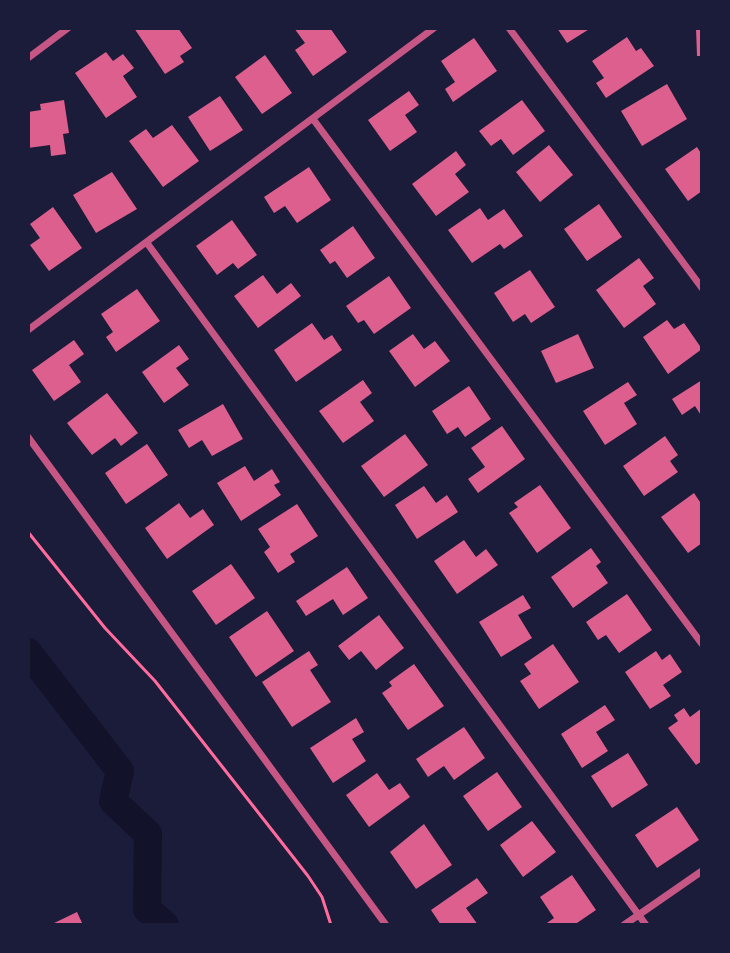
<!DOCTYPE html>
<style>
body{margin:0}
#map{position:relative;width:730px;height:953px;overflow:hidden;background:#1b1b3a;font-family:"Fira Sans Condensed",sans-serif}
canvas{display:block}
.frame{position:absolute;inset:0;border:30px solid #1b1b3a;pointer-events:none}
</style>
<div id="map">
<canvas width="730" height="953"></canvas>
<div class="frame"></div>
</div>
<script>
const c = document.querySelector('canvas').getContext('2d');
c.lineJoin = 'round';
const shape = rows => new Path2D(rows.map(r => 'M' + r).join(''));
function trace(path, color, width, dash) { c.strokeStyle = color; c.lineWidth = width; c.lineCap = dash ? 'butt' : 'round'; c.setLineDash(dash || []); c.stroke(path); }
function paint(path, color) { c.fillStyle = color; c.fill(path, 'evenodd'); }
trace(shape([
 [28,652,120,771,113,801,148,834,147,909,165,925]
]), '#12122b', 28);
paint(shape([
 [134,28,178,28,192,48,180,56,184,62,165,74],
 [294,28,330,28,347,52,313,76,295,50,305,43],
 [557,28,591,28,567,43],
 [696,28,702,28,702,56,697,56],
 [627,37,636,51,641,48,654,66,606,98,596,83,604,78,592,61],
 [474,38,497,71,453,102,445,89,455,82,441,61],
 [106,52,113,61,123,54,134,68,123,76,137,97,106,118,75,73],
 [265,55,292,93,262,114,235,77],
 [667,84,687,119,642,146,621,111],
 [409,91,419,105,405,115,417,132,390,151,368,120],
 [220,96,243,130,210,151,188,117],
 [64,100,69,133,63,134,66,154,51,156,50,145,28,148,28,112,41,110,40,104],
 [522,100,545,131,513,155,501,139,491,146,479,131],
 [172,125,199,161,163,187,129,141,146,129,153,138],
 [549,145,573,175,540,202,516,172],
 [697,147,702,155,702,191,688,201,665,169],
 [456,151,466,165,455,174,469,192,436,216,412,184],
 [309,167,331,200,297,223,285,206,274,213,264,197],
 [112,172,137,209,96,233,73,195],
 [599,204,622,237,587,261,564,229],
 [53,207,82,248,49,271,30,245,40,238,30,224],
 [480,208,488,220,504,209,523,236,504,249,500,244,472,263,448,230],
 [232,220,257,255,238,269,233,263,217,275,196,246],
 [353,226,375,258,347,278,335,261,330,264,320,250],
 [639,258,654,278,643,286,656,304,624,328,596,290],
 [530,270,555,307,531,323,525,314,513,322,494,293],
 [263,275,277,294,291,283,301,296,258,328,234,296],
 [389,276,411,308,374,334,364,320,358,323,346,306],
 [137,289,160,321,116,352,106,337,113,332,101,314],
 [667,320,674,329,684,323,702,349,668,374,643,337],
 [312,323,324,340,332,335,342,350,296,382,274,350],
 [413,334,424,349,435,341,450,361,415,387,389,351],
 [578,334,594,368,556,383,541,351],
 [74,340,84,354,69,365,81,382,54,401,32,370],
 [179,345,189,359,176,368,189,385,164,403,142,372],
 [363,380,372,393,360,402,374,421,343,443,319,411],
 [702,380,702,417,695,406,682,415,672,399],
 [628,382,637,395,624,403,637,424,605,445,583,411],
 [469,386,491,419,465,437,458,427,447,434,432,411],
 [107,393,138,433,121,446,115,438,92,455,67,423],
 [223,404,243,439,212,456,202,440,189,448,178,430],
 [502,426,525,459,478,493,468,479,485,467,471,448],
 [405,434,428,465,384,497,361,466],
 [665,436,678,455,670,461,678,472,644,496,623,466],
 [147,444,168,475,126,504,105,473],
 [245,466,254,481,272,469,280,482,274,485,281,495,241,521,217,483],
 [540,485,571,528,537,553,509,513,518,507,514,503],
 [424,486,436,503,447,495,458,512,417,539,395,505],
 [694,493,702,505,702,543,688,553,661,517],
 [179,503,190,518,203,509,214,525,167,559,145,528],
 [297,504,318,536,290,554,295,562,278,573,264,552,270,547,258,529],
 [464,540,476,557,486,549,498,565,457,594,434,561],
 [591,548,601,562,596,566,608,583,573,608,551,577],
 [231,564,255,598,216,625,192,591],
 [347,567,368,598,343,615,333,599,306,616,296,601],
 [627,594,652,630,619,653,606,635,598,640,586,622],
 [523,595,531,608,518,615,532,638,501,657,479,622],
 [267,611,294,651,256,677,229,637],
 [379,615,404,648,376,670,361,651,349,660,338,646],
 [553,644,579,682,539,709,520,681,531,674,524,664],
 [309,651,318,665,310,670,331,702,292,727,262,682],
 [656,651,662,660,670,654,682,672,663,685,671,696,650,709,625,672],
 [414,664,444,706,408,730,382,693,392,686,389,682],
 [605,705,615,720,596,732,608,751,582,768,561,734],
 [684,708,690,717,702,708,702,761,696,765,668,728,678,721,674,715],
 [356,718,364,732,352,739,366,761,333,783,310,748],
 [464,727,485,758,454,780,444,766,428,777,416,759],
 [628,753,648,785,612,808,591,776],
 [497,772,522,807,488,831,463,796],
 [377,773,389,790,400,783,410,797,369,827,346,795],
 [677,807,699,840,657,868,635,835],
 [532,821,556,852,523,877,500,845],
 [424,824,452,865,416,889,390,852],
 [572,875,596,910,574,925,544,925,554,918,540,897],
 [477,878,488,893,466,908,478,925,441,925,431,910],
 [77,912,83,925,50,925]
]), '#dd5f8e');
trace(shape([
 [28,532,105,628,155,681,308,876,322,897,331,925]
]), '#ff6b9d', 3);
trace(shape([
 [509,28,702,288],
 [28,58,68,28],
 [313,119,702,644],
 [147,243,646,925],
 [28,330,434,28],
 [28,437,386,925],
 [624,925,702,871]
]), '#c65784', 7);
</script>
